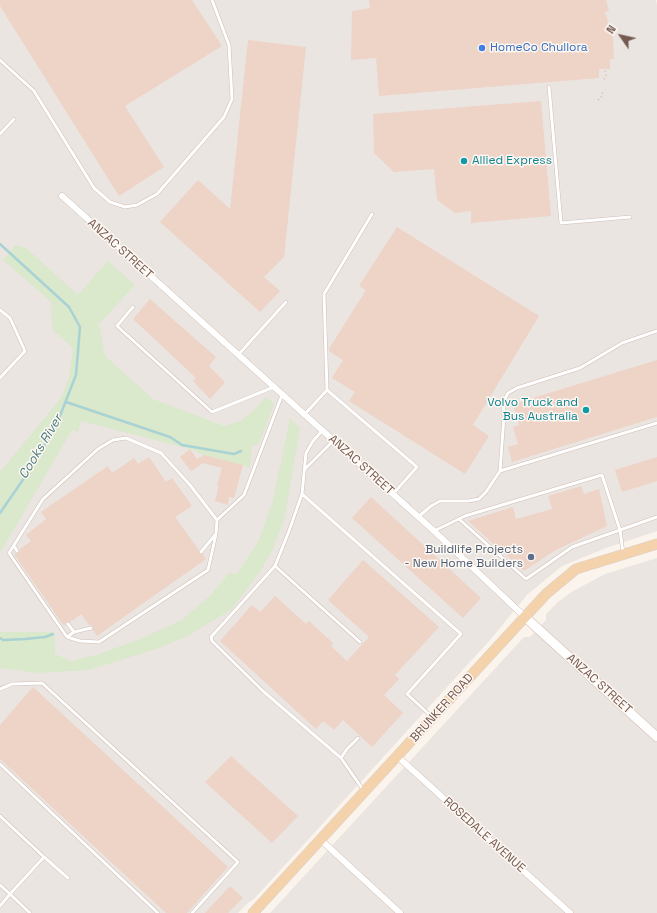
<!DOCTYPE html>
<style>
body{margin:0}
#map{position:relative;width:657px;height:913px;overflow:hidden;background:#fbf4ed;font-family:"Space Grotesk",sans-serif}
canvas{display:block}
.north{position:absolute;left:601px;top:16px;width:40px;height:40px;-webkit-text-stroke:3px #fef8f3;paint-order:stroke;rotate:304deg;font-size:11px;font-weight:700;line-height:16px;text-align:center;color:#755a51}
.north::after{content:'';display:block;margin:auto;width:14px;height:18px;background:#755a51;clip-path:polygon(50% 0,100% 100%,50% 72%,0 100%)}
</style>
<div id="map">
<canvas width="657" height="913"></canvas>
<div class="north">N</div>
</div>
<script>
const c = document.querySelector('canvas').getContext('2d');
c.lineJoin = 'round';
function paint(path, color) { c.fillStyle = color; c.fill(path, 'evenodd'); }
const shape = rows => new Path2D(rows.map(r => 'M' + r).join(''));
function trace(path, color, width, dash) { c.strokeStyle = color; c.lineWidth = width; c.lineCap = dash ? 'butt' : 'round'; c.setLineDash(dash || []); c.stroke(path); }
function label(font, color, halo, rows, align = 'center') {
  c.font = font + ' "Space Grotesk",sans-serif'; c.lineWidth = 3; c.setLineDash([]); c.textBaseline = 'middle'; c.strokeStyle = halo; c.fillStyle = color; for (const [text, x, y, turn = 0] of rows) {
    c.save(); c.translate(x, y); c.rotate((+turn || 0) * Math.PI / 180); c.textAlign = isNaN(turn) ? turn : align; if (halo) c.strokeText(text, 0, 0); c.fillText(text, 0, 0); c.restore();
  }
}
paint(shape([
 [0,0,656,0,657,5,657,531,606,548,562,566,527,595,490,640,254,899,248,903,238,913,0,913],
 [657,558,657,913,270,913,524,637,530,637,546,620,546,614,558,602,573,591,605,574]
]), '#ebe5e1');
paint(shape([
 [15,245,26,248,78,295,108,261,135,285,99,324,105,356,153,399,224,426,241,421,256,408,266,397,274,404,259,444,252,446,250,467,204,455,190,449,81,421,78,432,72,430,0,553,0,472,61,398,69,377,73,348,52,329,51,302,3,260],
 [290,418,300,428,285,517,273,549,261,570,232,609,186,637,159,648,89,670,38,673,0,668,0,632,51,632,55,638,55,654,71,661,96,655,138,640,182,620,211,595,230,572,236,575,247,559,258,542,272,504]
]), '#dae8cb');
trace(shape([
 [0,244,69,307,80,327,76,375,56,426,29,471,0,513],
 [66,402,170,437,182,445,234,454,241,451],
 [0,638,3,640,25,639,45,637,53,634]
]), '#a9d2d4', 2.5);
paint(shape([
 [0,0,192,0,222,46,125,106,164,167,119,196,0,6],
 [369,0,606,0,609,11,605,12,613,38,614,59,610,59,610,69,599,69,599,78,379,96,376,58,351,60,352,11,370,8],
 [248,40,306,47,284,257,264,277,280,291,260,312,160,222,198,180,230,209],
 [541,101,551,216,471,223,471,211,455,213,437,200,434,169,394,172,374,153,373,114],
 [397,227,539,316,473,425,489,436,465,474,349,401,355,392,332,378,343,360,329,351,329,349,366,290,359,286],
 [150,299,216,357,209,366,225,382,210,399,193,381,196,378,133,319],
 [657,360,657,417,512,462,508,447,518,444,513,427,519,425,513,404],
 [190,449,197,459,204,455,243,465,234,498,229,497,228,505,215,501,219,485,217,485,222,468,203,463,191,471,180,457],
 [149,457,166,482,172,478,192,506,175,517,199,550,199,554,203,554,206,559,97,636,93,630,93,626,89,625,81,614,70,622,66,622,64,626,14,554,19,553,20,549,31,541,26,535,46,519,41,512,108,466,112,473,134,458,138,464],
 [657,457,657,481,622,492,615,470],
 [581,486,584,494,599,489,607,526,554,551,524,571,468,521,513,507,516,519,552,509,548,496],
 [371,497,481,598,463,618,352,518],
 [363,560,439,627,395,675,399,679,384,695,403,713,372,747,343,720,334,730,323,721,316,729,220,641,252,605,260,612,275,596,306,624,309,621,333,643,331,646,347,661,369,637,328,600],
 [33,687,228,867,187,913,166,913,0,759,0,725],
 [231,756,298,816,272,843,205,782],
 [230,886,243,898,228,913,205,913]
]), '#eed3c7');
const lane = shape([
 [0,60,34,91,94,188,110,202,125,207,137,205,157,194,224,117,232,99,229,45,212,0],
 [549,87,561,223,630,217],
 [0,134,14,119],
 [133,307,117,326,212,412,274,387],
 [0,310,10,318,25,351,0,378],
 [657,331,622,343,580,368,517,388,508,393,503,402,504,416,500,471,657,423],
 [238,355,286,302],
 [327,390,324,294,372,214],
 [304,415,327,390,417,467,393,494],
 [322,431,313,441,306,453,302,494,289,531,275,566,211,637,212,641,264,692,341,758],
 [305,469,333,441],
 [302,494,461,634,407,694,431,716],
 [418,517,431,506,440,501,468,501,479,499,486,492,500,471],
 [459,519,526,579,572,547,657,517],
 [217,520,190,485,161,453,126,438,113,440,98,449,43,499,9,553,67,637,80,641,99,642,208,570,216,534,217,520,244,495,282,395],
 [434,531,465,516,602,475,620,530,623,553],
 [14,546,17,551],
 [201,552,215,535],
 [275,566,360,642],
 [68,624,74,632],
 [67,637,74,632,91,628],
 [0,689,12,684,42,683,238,862,192,913],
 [358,738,347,749,341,758,364,791],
 [0,764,158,913],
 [0,816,44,857,10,894,0,885],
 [44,857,68,878],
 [0,906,10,894,30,913]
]);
const street = shape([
 [62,196,434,531,525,617],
 [397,756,570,913],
 [321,840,400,913]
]);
const secondary = shape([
 [525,617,657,737]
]);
const primary = shape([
 [253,913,546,594,576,569,657,544]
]);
trace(lane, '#cfbeb5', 4);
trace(street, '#cfbeb5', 7);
trace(secondary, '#d2beb3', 10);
trace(primary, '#d8d1ce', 11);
trace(shape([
 [604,79,606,76,605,69],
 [598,100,601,97,603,91]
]), '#d4b6a9', 1.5, [1, 3]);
trace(lane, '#fff', 3);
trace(street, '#fff', 6);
trace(secondary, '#fff', 9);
trace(primary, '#f3d2ac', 10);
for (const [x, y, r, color] of [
 [482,48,4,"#3f7fe0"],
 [464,161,4,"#0f9aa8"],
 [586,410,4,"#0f9aa8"],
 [531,557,4,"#5c6f8a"]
]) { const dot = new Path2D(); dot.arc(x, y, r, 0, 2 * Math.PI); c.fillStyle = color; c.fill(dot); trace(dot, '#fef8f3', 1.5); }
label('12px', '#366cbe', '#fef8f3', [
 ["HomeCo Chullora",490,48]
], 'left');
label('12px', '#0d838f', '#fef8f3', [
 ["Allied Express",472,161],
 ["Volvo Truck and",578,403,"right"],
 ["Bus Australia",578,417,"right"]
], 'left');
label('12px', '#755a51', '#fef8f3', [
 ["ANZAC STREET",120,249,42],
 ["ANZAC STREET",361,465,42],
 ["ANZAC STREET",599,684,42],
 ["BRUNKER ROAD",442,708,-48],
 ["ROSEDALE AVENUE",484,835,42]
]);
label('12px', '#4e5e75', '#fef8f3', [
 ["Buildlife Projects",523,550],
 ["- New Home Builders",523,564]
], 'right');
label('italic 13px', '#497b7f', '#fef8f3', [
 ["Cooks River",41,447,-59]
]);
</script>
